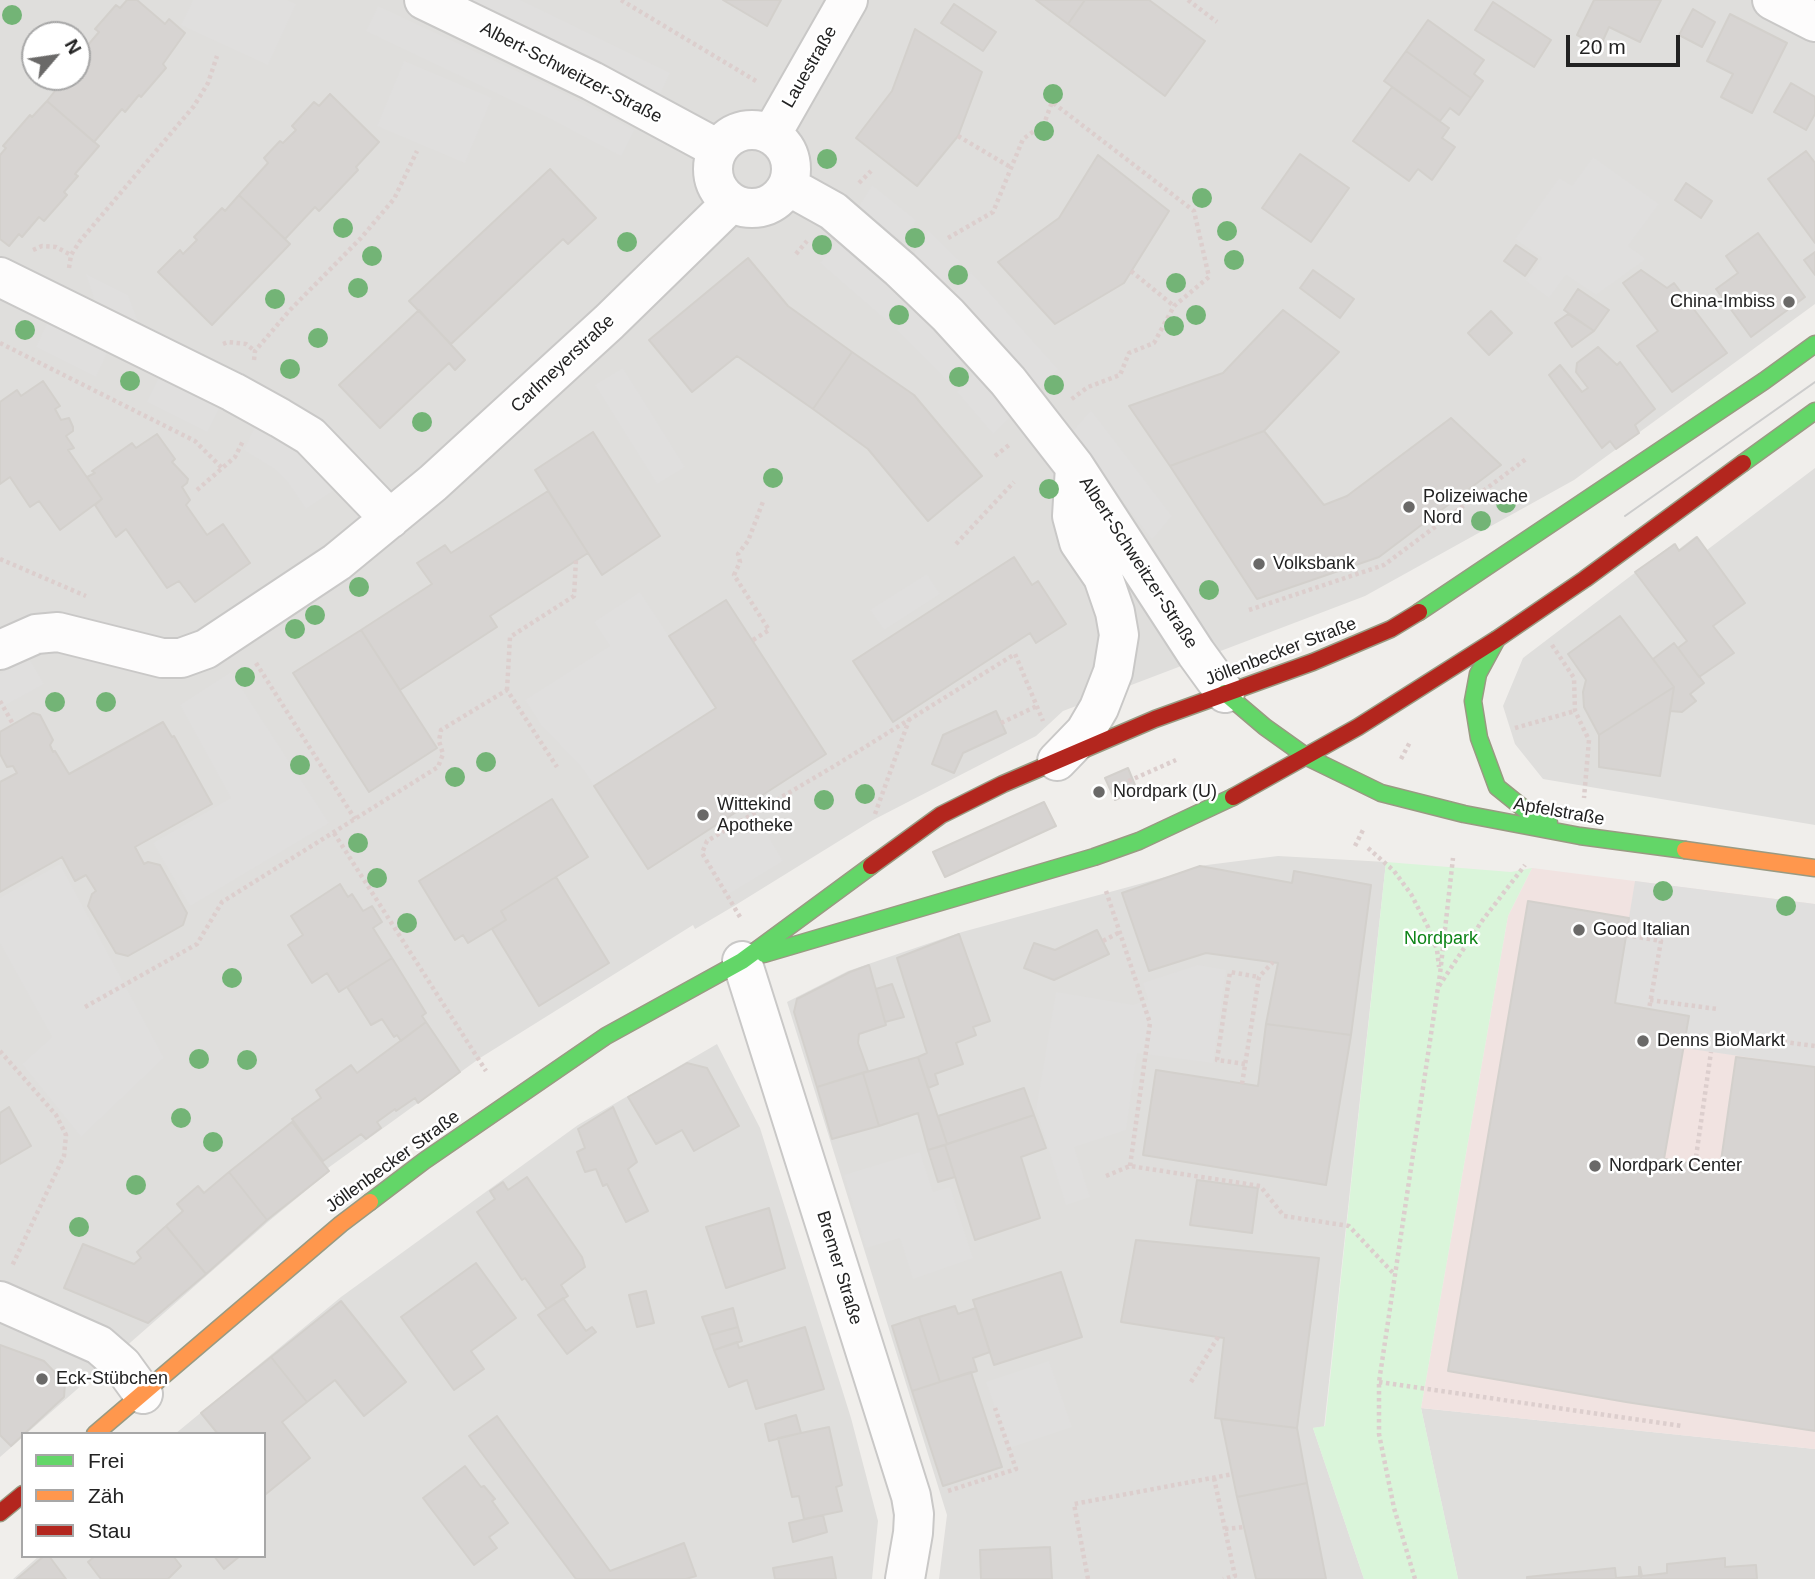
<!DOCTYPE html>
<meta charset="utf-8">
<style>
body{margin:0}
#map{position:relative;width:1815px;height:1579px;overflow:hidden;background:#f0eeeb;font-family:Arial,sans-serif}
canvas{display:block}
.legend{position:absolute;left:21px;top:1432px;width:245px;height:126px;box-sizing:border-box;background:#fff;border:2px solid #a7a7a7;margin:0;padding:9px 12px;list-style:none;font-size:21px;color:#222}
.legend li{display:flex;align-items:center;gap:14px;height:35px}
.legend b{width:35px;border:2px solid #a7a7a7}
.north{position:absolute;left:21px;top:21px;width:70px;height:70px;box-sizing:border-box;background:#fff;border:2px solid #a7a7a7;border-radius:50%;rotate:61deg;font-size:19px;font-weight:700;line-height:28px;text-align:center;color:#222}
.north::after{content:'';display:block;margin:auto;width:24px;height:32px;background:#6a6968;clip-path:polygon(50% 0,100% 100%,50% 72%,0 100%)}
.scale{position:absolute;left:1566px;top:35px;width:114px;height:32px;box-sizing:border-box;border:4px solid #222;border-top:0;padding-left:9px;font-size:21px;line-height:24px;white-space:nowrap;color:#222;-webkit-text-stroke:5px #fff;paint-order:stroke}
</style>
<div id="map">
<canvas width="1815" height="1579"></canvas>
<ul class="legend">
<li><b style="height:9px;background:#63d668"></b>Frei</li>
<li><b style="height:9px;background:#ff974d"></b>Zäh</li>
<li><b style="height:9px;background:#b3261e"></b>Stau</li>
</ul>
<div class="north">N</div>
<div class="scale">20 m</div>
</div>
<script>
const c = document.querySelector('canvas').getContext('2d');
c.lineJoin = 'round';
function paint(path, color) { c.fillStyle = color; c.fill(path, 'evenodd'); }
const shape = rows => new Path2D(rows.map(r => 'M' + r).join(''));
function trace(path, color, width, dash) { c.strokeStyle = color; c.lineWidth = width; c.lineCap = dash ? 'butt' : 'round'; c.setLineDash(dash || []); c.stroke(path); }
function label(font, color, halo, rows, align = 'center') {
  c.font = font + ' Arial,sans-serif'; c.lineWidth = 5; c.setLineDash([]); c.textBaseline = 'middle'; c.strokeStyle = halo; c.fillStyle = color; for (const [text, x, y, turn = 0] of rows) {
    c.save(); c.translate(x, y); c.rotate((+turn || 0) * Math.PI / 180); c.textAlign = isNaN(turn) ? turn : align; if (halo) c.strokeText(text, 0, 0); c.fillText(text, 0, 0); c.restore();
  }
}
paint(shape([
 [0,0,1815,0,1815,304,1574,480,1365,596,1063,711,1036,736,873,820,734,906,695,929,693,925,480,1058,328,1168,330,1171,269,1221,26,1434,23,1434,23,1437,0,1457],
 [35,35,77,35,77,77,35,77],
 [1815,468,1815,825,1543,779,1515,744,1503,706,1523,658,1674,543,1679,549,1696,536,1707,550],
 [1278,856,1386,862,1324,1427,1313,1428,1364,1579,939,1579,947,1515,787,1002,848,971,962,932,1169,876,1199,866],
 [717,1044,760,1128,851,1418,878,1521,872,1579,13,1579,39,1556,264,1556,264,1434,175,1434,341,1297,578,1125],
 [1421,1408,1815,1449,1815,1579,1458,1579]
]), '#dfdedc');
paint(shape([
 [1532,868,1815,904,1815,1449,1421,1408,1508,916]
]), '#f1e3e1');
paint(shape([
 [1386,862,1511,872,1532,868,1508,916,1421,1408,1458,1579,1364,1579,1313,1428,1325,1426]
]), '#daf5da');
paint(shape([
 [193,0,287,0,296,4,268,65,181,25],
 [455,0,520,0,670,73,658,99],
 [378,6,563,93,634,130,621,156,551,119,366,31],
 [404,61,492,98,465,163,377,126],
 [1593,157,1659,204,1628,246,1646,259,1596,295,1566,275,1549,298,1526,281,1542,258,1515,239,1559,178,1572,186],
 [872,185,916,220,904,243,858,208],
 [928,230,960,261,945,283,913,254],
 [840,237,904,296,887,321,820,263],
 [971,272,1058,369,1040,388,953,295],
 [86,274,128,295,140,327,95,302],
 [913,308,965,359,947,381,897,330],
 [49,319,109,349,96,377,36,347],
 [623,368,685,467,657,484,595,385],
 [976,371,1013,415,993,434,957,392],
 [161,374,221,404,207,432,147,402],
 [1091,410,1172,516,1152,540,1071,433],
 [257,422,308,457,333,491,306,509,287,481,275,469,244,450],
 [927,574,940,594,884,630,870,610],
 [640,592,716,708,594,786,583,769,541,725,525,700,610,646,594,622],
 [29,658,44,684,0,708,0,674],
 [231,672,329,823,190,906,153,843,231,798,180,705],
 [754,813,783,861,727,895,702,853,707,841],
 [60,864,164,1058,81,1137,22,1064,52,1037,0,943,0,898],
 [1635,881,1815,904,1815,1067,1684,1048,1689,1016,1615,1003],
 [1198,965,1226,970,1213,1063,1137,1053,1126,1130,1074,1147,1090,1197,1066,1205,1036,1110,1056,992,1133,1005,1148,1000,1143,983],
 [920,1152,933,1192,950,1187,973,1258,913,1279,900,1238,866,1248,844,1175],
 [1049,1361,1072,1427,1009,1448,986,1382]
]), '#e0dfde');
const building = shape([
 [127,0,137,0,165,24,169,19,185,33,163,64,166,68,141,97,139,95,125,112,122,109,94,142,47,101,66,77,77,77,77,51,85,42,88,45,99,32,95,29,116,5,120,8,127,0],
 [723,0,781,0,767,26,723,0],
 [1036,0,1085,0,1068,24,1036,0],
 [1085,0,1149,0,1205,41,1165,96,1068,24,1085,0],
 [1594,0,1661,0,1640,42,1609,27,1600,47,1577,35,1594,0],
 [1493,2,1551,40,1534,67,1475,30,1493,2],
 [954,4,996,32,983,51,941,23,954,4],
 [1693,9,1715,22,1702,47,1679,35,1693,9],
 [1730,14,1787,43,1752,113,1721,97,1733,74,1707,61,1730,14],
 [1428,20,1484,60,1474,74,1483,81,1471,98,1406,51,1428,20],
 [915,29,982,72,958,136,917,186,856,138,892,91,915,29],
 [1406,51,1471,98,1459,115,1450,108,1440,121,1384,81,1406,51],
 [1791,83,1815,97,1815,114,1806,130,1774,112,1791,83],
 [1392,87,1449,128,1442,138,1455,147,1432,180,1418,169,1409,181,1353,141,1392,87],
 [330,94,379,142,356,167,358,170,319,211,315,207,285,239,239,195,268,163,264,158,280,141,283,143,296,130,292,126,314,102,319,106,330,94],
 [47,101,99,146,75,174,78,176,64,192,67,195,44,221,39,217,22,237,19,234,9,246,0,239,0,155,6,148,3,146,30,115,32,117,47,101],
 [1806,151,1815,163,1815,243,1768,179,1806,151],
 [1300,154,1349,188,1311,242,1262,208,1300,154],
 [1098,155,1169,211,1124,283,1055,324,998,262,1059,218,1098,155],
 [550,169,596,218,568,244,563,239,451,344,409,301,550,169],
 [1686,183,1712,201,1701,218,1675,200,1686,183],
 [239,195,290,244,212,325,158,272,180,250,183,254,197,240,194,237,222,208,225,211,239,195],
 [1758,233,1805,297,1751,337,1716,289,1738,273,1726,256,1758,233],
 [1516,245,1537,259,1525,276,1504,261,1516,245],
 [1815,252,1815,275,1804,260,1815,252],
 [748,258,788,306,852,352,813,409,737,356,692,392,649,340,748,258],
 [1313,270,1354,299,1340,318,1300,288,1313,270],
 [1641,270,1667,288,1674,283,1727,353,1672,392,1637,346,1658,331,1623,283,1641,270],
 [1578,289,1609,310,1594,331,1564,310,1578,289],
 [419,310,465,360,455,370,449,363,380,428,339,385,419,310],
 [1283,310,1339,352,1264,431,1170,466,1129,406,1223,373,1283,310],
 [1491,311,1512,333,1489,355,1468,333,1491,311],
 [1568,314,1594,331,1572,347,1555,323,1568,314],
 [1598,347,1617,365,1620,362,1655,409,1635,425,1639,433,1616,449,1610,441,1602,448,1549,375,1560,365,1582,392,1588,388,1576,372,1577,363,1598,347],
 [852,352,914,395,982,476,928,521,868,449,813,409,852,352],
 [43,381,60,406,55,409,61,420,69,418,73,427,73,431,66,436,74,448,68,450,102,499,60,530,39,501,30,507,10,477,0,484,0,402,17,390,21,396,43,381],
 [1451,418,1501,465,1379,557,1257,599,1170,466,1264,431,1324,505,1347,496,1451,418],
 [593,432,660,536,602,575,535,470,593,432],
 [157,434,175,459,172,462,188,479,187,483,182,487,190,500,186,505,207,535,223,524,250,563,195,602,179,581,167,588,126,529,116,537,95,505,102,499,87,477,95,473,92,471,132,443,136,448,157,434],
 [548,491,588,553,490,616,497,627,400,690,361,630,432,584,417,563,445,545,451,553,548,491],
 [1697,537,1745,603,1713,626,1734,653,1699,677,1678,648,1687,641,1635,572,1675,544,1679,551,1697,537],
 [1014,557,1032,585,1038,581,1066,624,1036,643,1030,633,893,722,853,661,1014,557],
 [726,600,826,754,648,869,594,786,716,708,669,636,726,600],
 [1620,616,1674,687,1599,735,1584,707,1583,692,1586,680,1568,654,1620,616],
 [361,630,437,748,369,792,293,673,361,630],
 [1674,643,1704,683,1690,694,1696,701,1682,712,1670,711,1674,687,1653,659,1674,643],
 [1674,687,1660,776,1599,767,1599,735,1674,687],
 [996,711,1006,733,963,753,954,773,932,764,943,735,996,711],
 [33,713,40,715,53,740,50,745,53,752,55,751,69,774,163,722,172,737,174,736,212,804,135,847,144,864,148,862,160,865,187,913,183,925,128,956,116,953,88,906,92,894,96,891,86,875,75,881,62,857,0,892,0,782,17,773,13,766,7,767,0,754,0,732,33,713],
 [1128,768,1137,790,1115,800,1105,778,1128,768],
 [552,799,588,857,501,911,506,920,468,943,463,935,455,940,419,881,552,799],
 [1044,802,1056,826,945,877,933,852,1044,802],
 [1200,866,1292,883,1294,871,1371,885,1351,1035,1266,1024,1278,963,1206,953,1149,971,1122,893,1200,866],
 [556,877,609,963,539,1006,492,929,506,920,501,911,556,877],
 [340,884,348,897,352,894,363,911,372,906,382,922,373,928,392,958,339,992,327,973,312,983,288,945,303,935,291,916,340,884],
 [1528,901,1629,918,1615,1003,1689,1016,1664,1159,1720,1168,1736,1057,1815,1067,1815,1431,1626,1402,1448,1371,1528,901],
 [1097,930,1109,954,1054,980,1024,968,1034,943,1055,950,1097,930],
 [959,934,990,1021,973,1027,976,1035,956,1043,963,1064,935,1074,938,1084,928,1088,918,1057,927,1053,897,958,959,934],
 [392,958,426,1013,422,1016,426,1022,401,1041,397,1035,394,1037,382,1019,371,1025,347,987,392,958],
 [869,965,886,1025,859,1034,858,1043,868,1071,817,1087,794,1012,797,999,850,972,869,965],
 [892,984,904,1017,885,1022,876,989,892,984],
 [426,1022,460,1072,418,1103,415,1098,396,1111,395,1109,377,1122,381,1128,366,1139,361,1134,323,1161,292,1119,321,1098,316,1090,351,1065,357,1073,426,1022],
 [1266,1024,1351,1035,1326,1185,1143,1155,1156,1070,1258,1086,1266,1024],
 [918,1057,947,1144,928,1150,918,1113,879,1126,863,1073,918,1057],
 [687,1063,707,1068,739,1126,694,1151,682,1130,656,1144,628,1097,687,1063],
 [863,1073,879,1126,832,1139,817,1087,863,1073],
 [1024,1088,1034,1115,947,1144,938,1116,1024,1088],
 [9,1107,31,1146,0,1164,0,1113,9,1107],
 [613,1107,637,1162,628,1169,648,1211,626,1222,607,1184,603,1186,596,1169,585,1172,577,1152,585,1148,578,1129,613,1107],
 [1034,1115,1046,1148,1021,1157,1040,1218,975,1240,945,1145,1034,1115],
 [292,1122,329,1171,267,1220,229,1172,292,1122],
 [945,1145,955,1177,938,1182,928,1150,945,1145],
 [229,1172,267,1220,206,1274,166,1226,183,1211,177,1204,198,1186,204,1193,229,1172],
 [527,1177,582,1257,585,1267,561,1285,568,1296,547,1309,525,1278,522,1280,477,1212,495,1199,490,1191,503,1182,508,1190,527,1177],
 [1197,1180,1258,1188,1252,1233,1190,1225,1197,1180],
 [769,1208,785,1268,726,1288,706,1227,769,1208],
 [166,1226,206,1274,148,1323,64,1288,83,1244,134,1264,141,1258,137,1252,166,1226],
 [1136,1240,1319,1258,1297,1428,1215,1418,1224,1338,1121,1322,1136,1240],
 [476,1263,516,1318,471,1351,484,1369,454,1390,401,1317,476,1263],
 [1061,1272,1082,1337,994,1365,973,1300,1061,1272],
 [646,1291,654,1323,637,1327,629,1295,646,1291],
 [563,1298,586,1331,592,1327,596,1332,567,1354,538,1315,563,1298],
 [341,1301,406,1382,364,1416,335,1380,307,1402,271,1357,341,1301],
 [955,1306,958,1314,976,1308,990,1352,973,1358,977,1371,940,1382,919,1317,955,1306],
 [733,1308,738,1327,709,1335,702,1317,733,1308],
 [919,1317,940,1382,912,1391,892,1326,919,1317],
 [738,1327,742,1341,714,1350,709,1335,738,1327],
 [805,1327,824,1389,756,1409,747,1380,729,1387,714,1350,737,1342,739,1348,805,1327],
 [0,1345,44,1361,65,1383,64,1397,11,1446,0,1435,0,1345],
 [271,1357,307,1402,282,1422,310,1458,266,1494,264,1491,264,1434,218,1434,201,1413,271,1357],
 [971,1372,1002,1467,943,1486,912,1391,971,1372],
 [796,1415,801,1433,769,1441,765,1424,796,1415],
 [497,1416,610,1571,684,1543,696,1576,686,1579,576,1579,469,1436,497,1416],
 [1221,1419,1297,1428,1307,1483,1237,1497,1221,1419],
 [829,1427,842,1485,836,1487,842,1511,804,1519,799,1496,792,1497,778,1438,829,1427],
 [465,1466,481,1487,484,1486,495,1499,492,1501,508,1523,489,1537,497,1548,474,1565,423,1498,465,1466],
 [1307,1483,1326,1579,1256,1579,1237,1497,1307,1483],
 [823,1515,827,1532,793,1542,789,1523,823,1515],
 [1050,1547,1052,1579,981,1579,980,1550,1050,1547],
 [44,1556,49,1556,66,1579,17,1579,44,1556],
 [95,1556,173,1556,181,1566,168,1579,101,1579,88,1562,95,1556],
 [214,1556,240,1556,224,1569,214,1556],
 [832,1557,836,1579,775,1579,773,1568,832,1557],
 [1725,1558,1725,1567,1756,1565,1757,1579,1641,1579,1640,1567,1642,1576,1667,1573,1667,1564,1725,1558],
 [1639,1567,1641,1579,1527,1579,1527,1577,1615,1568,1616,1578,1639,1576,1639,1567]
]);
paint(building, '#d7d4d2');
trace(building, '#d3d0cc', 2);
const street = shape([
 [424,0,592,81,718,149],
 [1772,0,1815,22],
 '713 169a39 39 0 1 1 78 0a39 39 0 1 1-78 0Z',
 [771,135,848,0],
 [788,186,833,211,900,269,948,315,1008,381,1075,467,1196,653,1225,693],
 [0,277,233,392,280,418,310,436,390,519],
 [0,650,36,634,58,632,162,658,181,658,206,649,337,562,433,483,609,322,731,203],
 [1057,761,1085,732,1099,708,1113,672,1119,635,1115,612,1103,577,1079,542,1072,516,1075,467],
 [742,961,911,1496,914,1514,913,1533,905,1579],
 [0,1301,99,1345,122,1365,143,1394]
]);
const fast = shape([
 [1743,463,1815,411],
 [1419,612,1764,381,1815,344],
 [1497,639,1478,674,1473,701,1479,738,1497,787,1533,816,1549,823],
 [1225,693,1265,727,1307,757,1381,793,1464,814,1580,836,1685,850],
 [764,954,1094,857,1139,841,1233,797],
 [370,1202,424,1161,606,1036,742,961,871,866]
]);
const slow = shape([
 [1685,850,1815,868],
 [95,1434,341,1224,370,1202]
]);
const jam = shape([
 [1233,797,1358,727,1497,639,1585,579,1743,463],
 [871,866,941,815,1003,784,1155,719,1313,662,1391,629,1419,612],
 [0,1513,23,1494]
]);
trace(street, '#c9c8c7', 42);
trace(fast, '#999a82', 19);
trace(slow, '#999a82', 19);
trace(jam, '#999a82', 19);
trace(shape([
 [621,0,756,81],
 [1188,0,1217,22],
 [958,136,1012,168],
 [859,183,871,171],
 [948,238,993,212,1023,139,1044,124,1052,102,1194,211,1209,277,1174,306,1154,343,1129,353,1120,375,1088,387,1069,401],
 [33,250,42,246,56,247,71,255],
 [796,254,807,241],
 [69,268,71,255,80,241,194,106,208,83,217,56],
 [1131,271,1174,306],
 [0,343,195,441,223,469],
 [223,344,228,342,246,344,255,351],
 [254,360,255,351,290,310,361,238,394,199,417,151],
 [995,456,1009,445],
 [197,490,235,457,243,441],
 [956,544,1014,482],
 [0,559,86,596],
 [1249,610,1384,565,1526,459],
 [753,640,769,630,734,575,740,562,738,554,748,541,764,499],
 [1552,645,1574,678,1575,711,1589,740,1584,798],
 [256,663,355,819],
 [507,690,510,637,574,596,576,560],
 [0,701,13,724],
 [1001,723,1037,706],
 [1515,728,1575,711],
 [1401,759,1410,742],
 [1122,784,1176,760],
 [875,814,909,720],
 [334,833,486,1071],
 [1355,846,1364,828],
 [1368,848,1394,871,1411,894,1428,927,1437,950,1439,967],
 [1106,891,1150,1023,1130,1166],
 [740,917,702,853,707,841,836,765,1015,654,1043,721],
 [1626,935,1661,941,1649,1009],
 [1103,941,1120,932],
 [1439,986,1482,921,1525,865],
 [1650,1000,1717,1009],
 [85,1007,197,944,222,902,438,767,443,754,439,741,441,730,507,690,557,767],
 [1714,1033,1815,1046],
 [0,1051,56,1115,66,1135,64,1156,12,1266],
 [1245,1064,1217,1060,1230,972,1259,977],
 [1242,1084,1259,977,1273,962],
 [1695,1164,1711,1052],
 [1106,1176,1130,1166,1260,1186,1284,1216,1349,1226,1394,1274],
 [1191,1382,1218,1337],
 [1379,1382,1682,1426],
 [1214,1478,1235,1576,1223,1579],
 [948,1491,1016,1469,995,1408],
 [1225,1529,1244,1527],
 [1088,1579,1074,1504,1233,1474],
 [1415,1579,1394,1508,1379,1434,1379,1382,1440,974,1453,858]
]), '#dccecd', 4.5, [3.5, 3.5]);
trace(street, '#fdfcfc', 38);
trace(fast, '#63d668', 16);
trace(slow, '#ff974d', 16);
trace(jam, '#b3261e', 16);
trace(shape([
 [1625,516,1815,382]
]), '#ccc', 2);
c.fillStyle = '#73b476';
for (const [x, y] of [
 [12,15],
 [1053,94],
 [1044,131],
 [827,159],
 [1202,198],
 [343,228],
 [1227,231],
 [915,238],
 [627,242],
 [822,245],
 [372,256],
 [1234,260],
 [958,275],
 [1176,283],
 [358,288],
 [275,299],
 [899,315],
 [1196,315],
 [1174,326],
 [25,330],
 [318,338],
 [290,369],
 [959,377],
 [130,381],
 [1054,385],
 [422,422],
 [773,478],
 [1049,489],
 [1506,503],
 [1481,521],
 [359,587],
 [1209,590],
 [315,615],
 [295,629],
 [245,677],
 [55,702],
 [106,702],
 [486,762],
 [300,765],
 [455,777],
 [865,794],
 [824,800],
 [358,843],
 [377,878],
 [1663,891],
 [1786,906],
 [407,923],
 [232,978],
 [199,1059],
 [247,1060],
 [181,1118],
 [213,1142],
 [136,1185],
 [79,1227]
]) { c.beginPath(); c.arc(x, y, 10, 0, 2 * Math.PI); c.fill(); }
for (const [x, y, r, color] of [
 [1789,302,7,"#6a6968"],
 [1409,507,7,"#6a6968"],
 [1259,564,7,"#6a6968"],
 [1099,792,7,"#6a6968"],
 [703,815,7,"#6a6968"],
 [1579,930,7,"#6a6968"],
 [1643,1041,7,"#6a6968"],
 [1595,1166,7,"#6a6968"],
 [42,1379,7,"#6a6968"]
]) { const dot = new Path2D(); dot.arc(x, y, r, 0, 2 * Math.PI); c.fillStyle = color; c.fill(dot); trace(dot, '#fff', 2.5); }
label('18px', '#222', '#fff', [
 ["Lauestraße",810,67,-60],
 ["Albert-Schweitzer-Straße",571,73,27],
 ["Carlmeyerstraße",563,364,-43],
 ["Albert-Schweitzer-Straße",1138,563,57],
 ["Jöllenbecker Straße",1281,652,-21],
 ["Apfelstraße",1559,812,10],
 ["Jöllenbecker Straße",393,1162,-36],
 ["Bremer Straße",839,1268,73]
]);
label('18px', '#222', '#fff', [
 ["China-Imbiss",1775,302,"right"],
 ["Polizeiwache",1423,497],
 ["Nord",1423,518],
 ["Volksbank",1273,564],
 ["Nordpark (U)",1113,792],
 ["Wittekind",717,805],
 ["Apotheke",717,826],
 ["Good Italian",1593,930],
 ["Denns BioMarkt",1657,1041],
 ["Nordpark Center",1609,1166],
 ["Eck-Stübchen",56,1379]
], 'left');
label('18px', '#0c8416', '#fff', [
 ["Nordpark",1441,939]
]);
</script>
